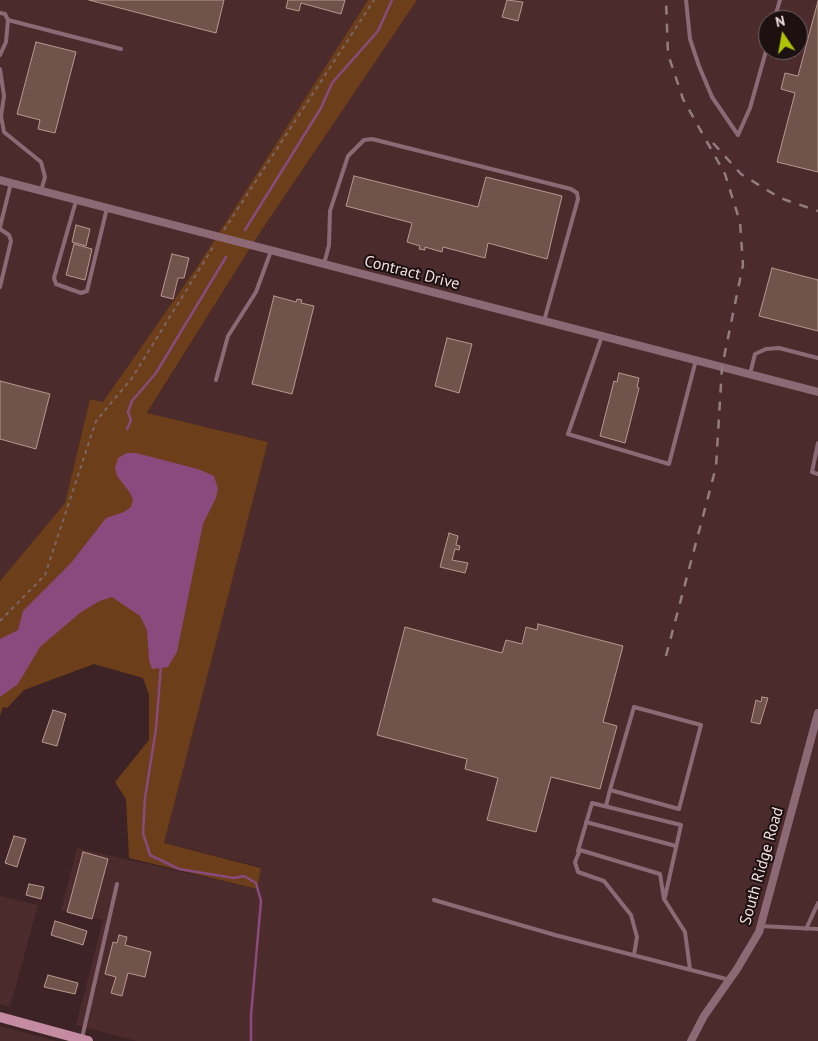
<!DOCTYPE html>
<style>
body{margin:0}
#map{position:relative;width:818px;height:1041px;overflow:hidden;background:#3d2325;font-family:"PT Sans",sans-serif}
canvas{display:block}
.north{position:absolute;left:758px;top:10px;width:50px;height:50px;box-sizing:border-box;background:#1c1011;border:1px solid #716263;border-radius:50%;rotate:348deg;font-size:14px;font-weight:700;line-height:20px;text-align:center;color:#f0dede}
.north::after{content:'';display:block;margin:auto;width:18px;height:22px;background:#afc504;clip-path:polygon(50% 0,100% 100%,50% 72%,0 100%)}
</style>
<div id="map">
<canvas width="818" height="1041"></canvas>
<div class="north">N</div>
</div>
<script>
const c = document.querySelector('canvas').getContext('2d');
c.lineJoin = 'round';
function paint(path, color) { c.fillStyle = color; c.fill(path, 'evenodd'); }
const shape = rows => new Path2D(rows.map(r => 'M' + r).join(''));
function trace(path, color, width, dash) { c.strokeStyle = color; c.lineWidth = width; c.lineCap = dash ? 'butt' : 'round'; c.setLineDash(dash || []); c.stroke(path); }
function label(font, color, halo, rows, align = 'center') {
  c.font = font + ' "PT Sans",sans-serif'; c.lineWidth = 4; c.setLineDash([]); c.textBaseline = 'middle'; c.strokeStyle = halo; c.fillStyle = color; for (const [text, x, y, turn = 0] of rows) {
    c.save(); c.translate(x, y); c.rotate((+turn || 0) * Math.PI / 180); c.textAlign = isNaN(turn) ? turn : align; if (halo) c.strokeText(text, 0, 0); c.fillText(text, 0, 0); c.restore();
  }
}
paint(shape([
 [0,0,368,0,197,267,103,403,90,399,65,503,0,581],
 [417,0,818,0,818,1041,137,1041,76,1025,103,920,61,910,77,848,256,889,261,867,164,843,268,442,147,414,257,237],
 [768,20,798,20,798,50,768,50],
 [0,896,38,905,10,1007,0,1004],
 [0,1026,57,1041,0,1041]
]), '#4c2b2d');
paint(shape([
 [368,0,417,0,257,237,147,413,268,442,164,843,261,868,257,889,129,858,126,799,115,782,149,740,149,695,143,678,94,664,24,690,7,708,3,707,0,716,0,581,65,503,90,399,103,402,197,267]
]), '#6c3e19');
paint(shape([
 [127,453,136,453,198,469,214,476,218,489,216,498,203,524,177,652,168,667,152,669,149,660,147,630,140,616,112,597,100,601,81,612,40,647,18,684,0,697,0,639,18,630,23,611,71,563,106,518,124,512,131,507,133,500,130,493,117,476,115,468,118,458]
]), '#8a4a7e');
trace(shape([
 [245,230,321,108,332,83,378,31,392,0],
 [127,429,131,420,128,412,132,401,156,373,226,257],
 [161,665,156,729,145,798,143,833,150,855,179,869,234,878,244,876,256,883,261,901,251,1015,251,1041]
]), '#8a4a7e', 2.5);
const building = shape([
 [89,0,224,0,216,33,89,0],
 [288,0,345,0,341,14,301,3,299,11,286,8,288,0],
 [507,0,523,2,518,21,502,17,507,0],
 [818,1,818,172,777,162,795,93,781,89,785,73,798,76,818,1],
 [36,42,76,52,55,133,38,129,40,120,17,114,36,42],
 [354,176,478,207,486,177,562,196,547,259,488,243,485,258,443,247,442,252,425,247,425,250,419,249,420,246,407,242,412,223,346,206,354,176],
 [76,225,90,229,86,246,72,242,76,225],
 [74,244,92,249,85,280,66,275,74,244],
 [172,254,189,258,184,278,178,278,173,299,161,296,172,254],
 [772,268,818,280,818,331,759,316,772,268],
 [274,296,296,302,297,299,302,300,301,303,314,306,292,394,252,384,274,296],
 [447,338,472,344,459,393,435,386,447,338],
 [619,373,639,378,637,387,639,388,625,443,600,436,614,381,617,382,619,373],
 [0,381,50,394,36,449,0,439,0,381],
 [449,533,458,536,456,545,460,546,459,550,455,549,452,560,468,563,465,573,440,567,449,533],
 [538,624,623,646,603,722,617,726,600,789,551,777,536,832,487,820,498,778,465,769,467,759,377,735,405,627,502,653,506,640,522,644,526,627,537,630,538,624],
 [762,697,768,698,760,724,751,722,756,700,761,702,762,697],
 [53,710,66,714,57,746,42,742,53,710],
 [14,836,26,839,17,867,5,863,14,836],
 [83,852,108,859,92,919,67,912,83,852],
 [29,884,44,887,41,899,26,895,29,884],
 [55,921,87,931,83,945,51,935,55,921],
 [119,935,127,937,125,945,151,952,145,977,128,973,122,996,111,993,116,977,105,974,113,942,117,943,119,935],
 [48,975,78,983,75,994,44,987,48,975]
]);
paint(building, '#70534b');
trace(building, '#b8988f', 1);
trace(shape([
 [224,230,374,0],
 [0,621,45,575,96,421,132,378,215,244]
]), '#7c6566', 2, [4, 4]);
trace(shape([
 [686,0,690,39,699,66,712,97,738,135,750,108,768,44],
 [0,13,5,14,8,20,6,42,0,55],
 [8,20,121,49],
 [774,20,780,0],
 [0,69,4,96,1,116,4,132,41,162,45,177,41,191],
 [76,201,54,278,56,284,81,293,87,291,107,208],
 [0,227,11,183],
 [0,229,9,235,11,241,0,287],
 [324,264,329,245,330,211,348,156,364,140,372,139,571,189,577,193,578,199,544,321],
 [602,336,568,434,669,464,696,360],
 [750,374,755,354,766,349,779,348,818,358],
 [216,380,228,336,256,292,271,251],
 [818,443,812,472,818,474],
 [606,806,610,790,634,707,701,725,679,809,610,790],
 [586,822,676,846],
 [578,851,592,803,681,825,665,897],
 [434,900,555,935,730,980],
 [760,926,818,929],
 [806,929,818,903],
 [634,955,637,937,631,915,604,881,578,872,575,862,580,850,660,874,664,899,685,932,690,969],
 [82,1038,117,884]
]), '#8d6976', 4);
trace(shape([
 [0,180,818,392],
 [691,1041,704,1016,737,969,759,932,818,713]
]), '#8d6976', 8);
trace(shape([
 [0,1017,88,1041]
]), '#c58ba1', 10);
trace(shape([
 [713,143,741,174,780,198,818,211],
 [666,656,716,467,722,367,743,265,740,222,725,174,683,99,668,54,666,0]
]), '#937d7e', 2.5, [9, 9]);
label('16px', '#f0dede', '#1c1011', [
 ["Contract Drive",412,273,14],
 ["South Ridge Road",762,866,-74]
]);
</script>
